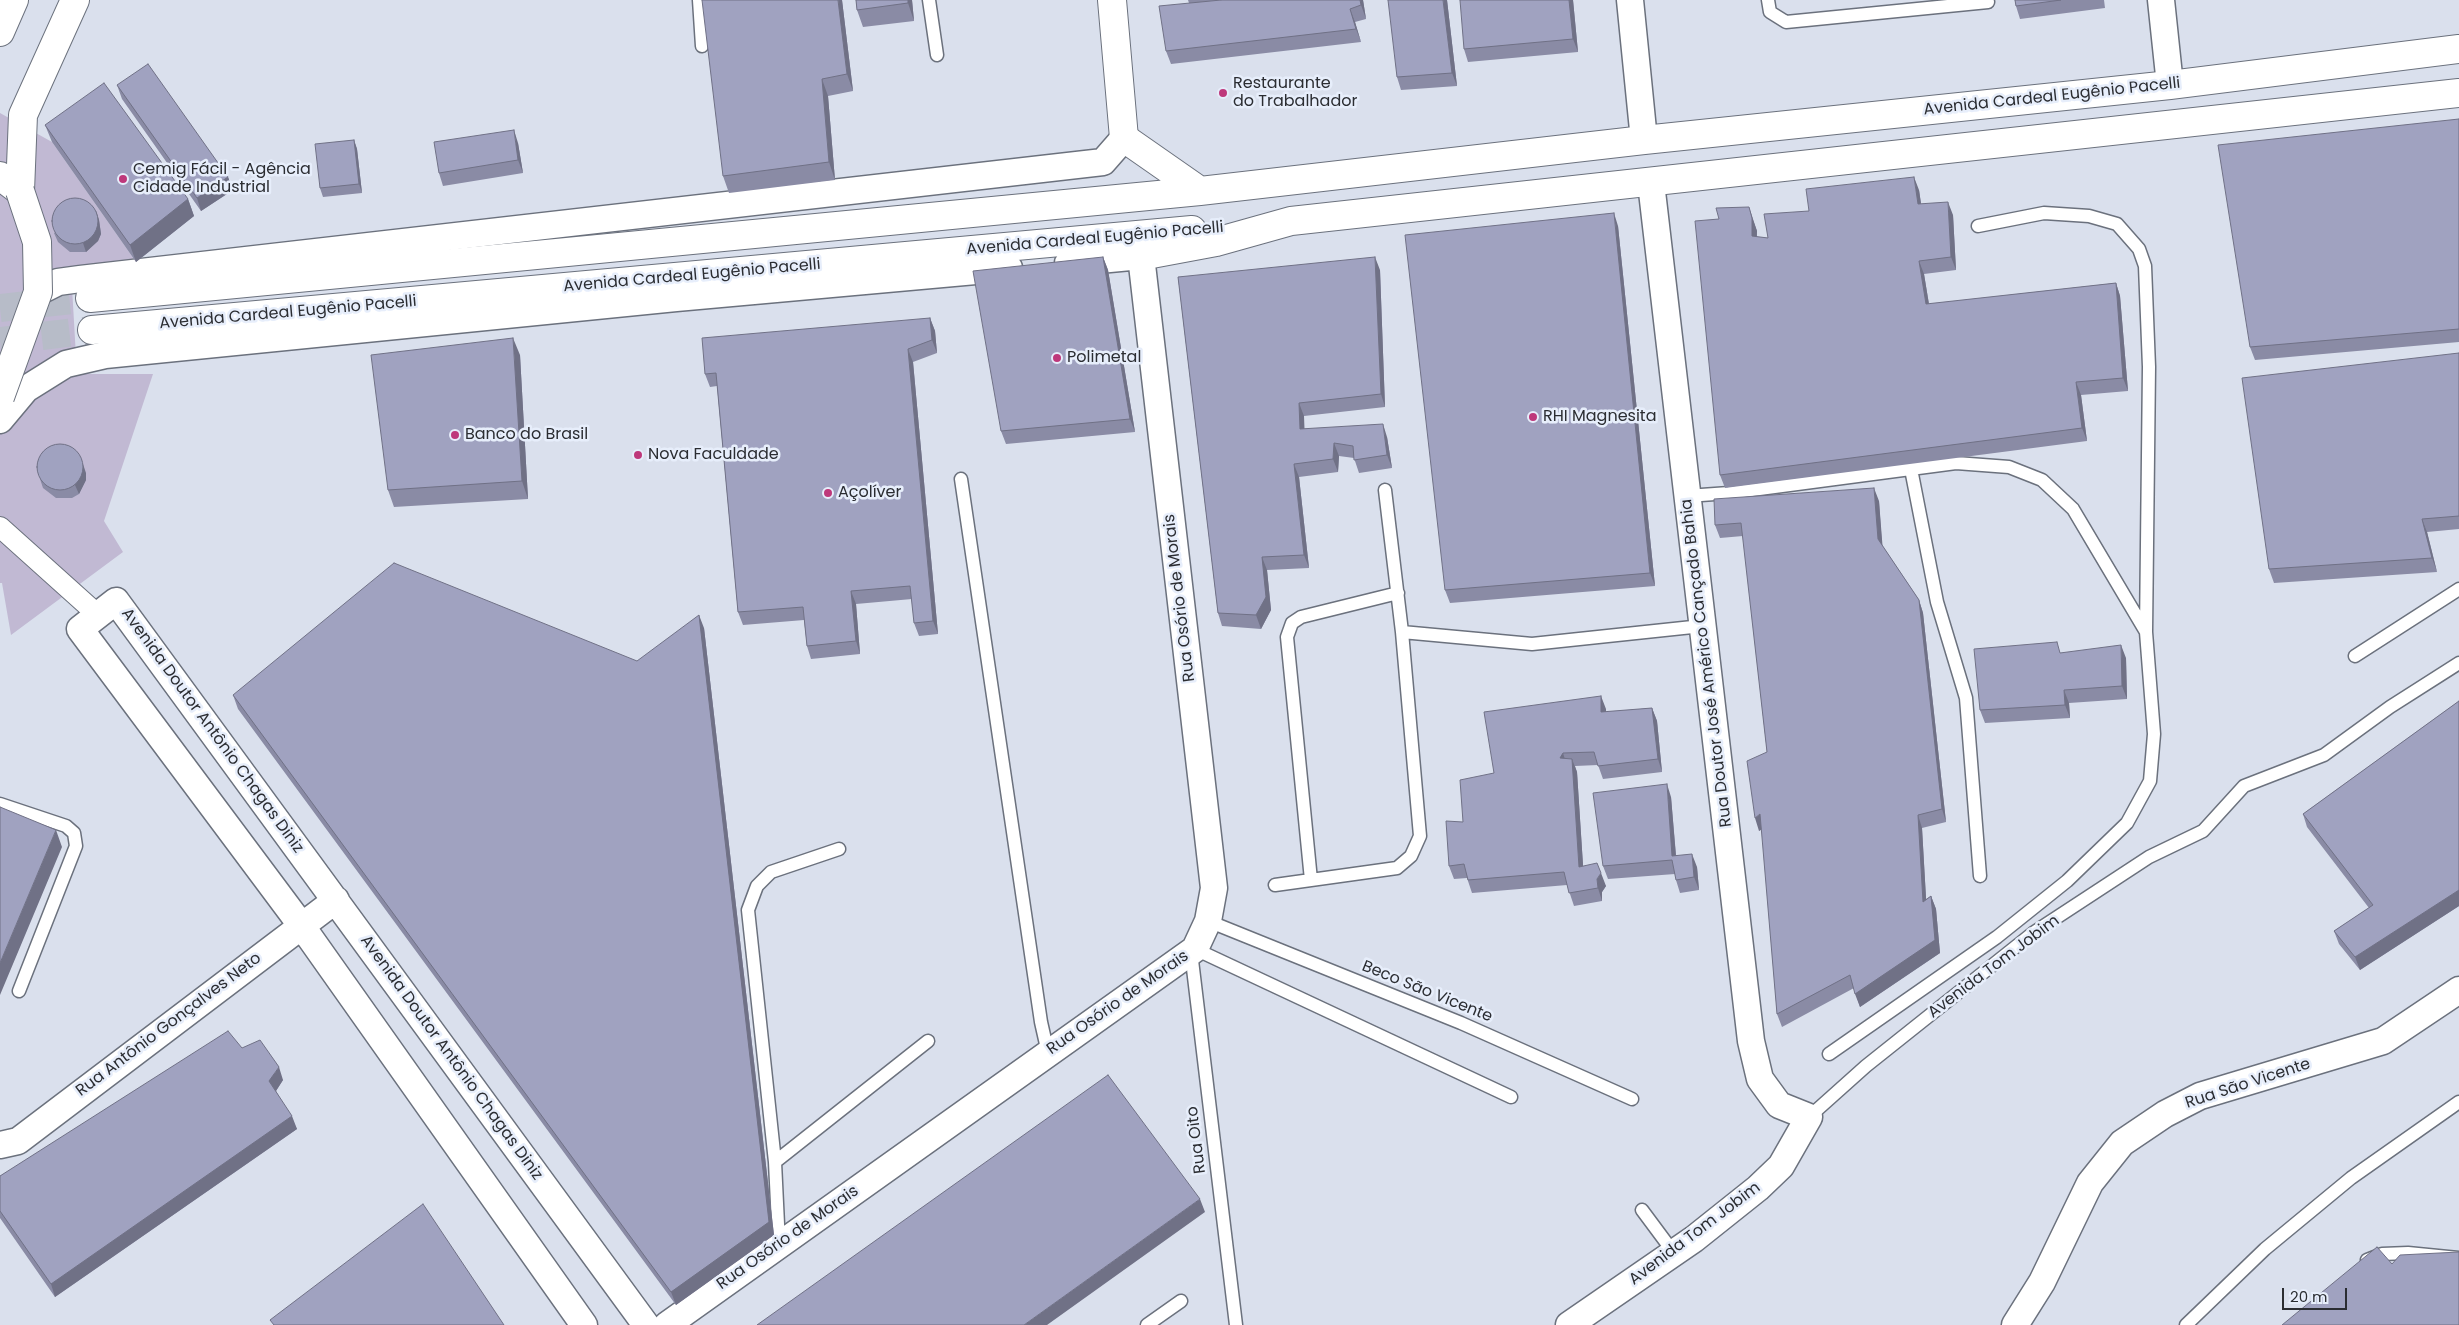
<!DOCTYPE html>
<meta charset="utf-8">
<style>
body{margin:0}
#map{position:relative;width:2459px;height:1325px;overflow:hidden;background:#dae0ed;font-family:Poppins,sans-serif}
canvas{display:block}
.scale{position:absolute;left:2282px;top:1288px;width:65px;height:22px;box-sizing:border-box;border:2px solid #2b2d32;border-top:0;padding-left:6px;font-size:15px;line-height:18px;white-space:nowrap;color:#2b2d32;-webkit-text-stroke:4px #e7eefb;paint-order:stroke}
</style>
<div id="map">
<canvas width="2459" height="1325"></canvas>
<div class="scale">20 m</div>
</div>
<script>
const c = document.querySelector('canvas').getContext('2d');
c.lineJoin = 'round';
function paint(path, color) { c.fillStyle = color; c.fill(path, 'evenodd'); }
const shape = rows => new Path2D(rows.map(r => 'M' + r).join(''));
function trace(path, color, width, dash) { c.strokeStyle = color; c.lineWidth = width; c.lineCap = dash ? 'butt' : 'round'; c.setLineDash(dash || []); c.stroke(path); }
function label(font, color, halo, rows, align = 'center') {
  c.font = font + ' Poppins,sans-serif'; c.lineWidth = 5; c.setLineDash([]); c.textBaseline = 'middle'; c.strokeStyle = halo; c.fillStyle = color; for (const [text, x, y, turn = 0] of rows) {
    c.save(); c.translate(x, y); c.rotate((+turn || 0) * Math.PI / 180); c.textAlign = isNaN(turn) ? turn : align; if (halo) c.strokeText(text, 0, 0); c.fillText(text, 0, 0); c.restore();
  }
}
paint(shape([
 [0,113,52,142,136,262,72,287,77,374,153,374,104,521,123,552,11,635,2,583,0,583]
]), '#c1b9d3');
trace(shape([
 [0,308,90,298],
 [0,341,92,330]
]), '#b7bcc8', 28, [28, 14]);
const service = shape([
 [699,0,702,46],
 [929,0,937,55],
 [1768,0,1770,12,1786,22,1988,2],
 [1978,226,2044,213,2089,216,2117,224,2139,249,2145,266,2149,367,2146,632],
 [1911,469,1937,602,1966,698,1980,876],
 [961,479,1041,1022,1048,1053],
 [1385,490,1402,632,1532,644,1702,626],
 [1687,496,1729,493,1956,463,2009,467,2042,480,2073,509,2146,632,2154,734,2150,781,2127,823,2067,881,1997,937,1829,1054],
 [2355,656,2459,589],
 [0,804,66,826,74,833,76,846,19,991],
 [1311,880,1287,637,1292,623,1301,617,1398,593],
 [1275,885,1397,868,1411,856,1420,836,1402,632],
 [1208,921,1461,1023,1632,1099],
 [1195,949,1511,1097],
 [1191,952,1236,1325],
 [1809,1117,1866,1066,2033,933,2149,857,2203,831,2244,786,2324,755,2390,707,2459,663],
 [775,1162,928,1041],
 [1642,1210,1674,1253],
 [779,1245,775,1162,748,910,757,886,771,872,839,849],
 [2367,1260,2382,1254,2408,1253,2459,1258],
 [1147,1325,1181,1301],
 [2186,1325,2265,1249,2351,1178,2459,1102]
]);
const pedestrian = shape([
 [0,527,98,615]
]);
const minor = shape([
 [1630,0,1644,140],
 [2161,0,2170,85],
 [38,292,58,282,80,279,1103,162,1124,138],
 [0,420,26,389,66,364,105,355,676,298,1009,268],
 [0,1145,18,1141,336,900],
 [584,1325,301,925,80,629,116,601,646,1325],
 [667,1325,1195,949,1208,921,1214,888,1141,256,1068,263],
 [1569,1325,1694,1239,1758,1188,1781,1166,1809,1117,1779,1105,1760,1079,1751,1041,1651,183],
 [2015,1325,2042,1282,2090,1183,2122,1143,2165,1114,2200,1096,2383,1041,2459,990]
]);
const tertiary = shape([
 [1112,0,1124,138],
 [0,32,14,0],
 [20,191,23,115,75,0]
]);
const secondary = shape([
 [0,176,20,191]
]);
const motorway = shape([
 [1124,138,1200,191],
 [1141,256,1216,242,1291,221,2459,93],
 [90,298,1200,191,1644,140,2170,85,2459,49],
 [92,330,1192,230]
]);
trace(service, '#6b717d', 15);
trace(pedestrian, '#6b717d', 22);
trace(minor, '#6b717d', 29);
trace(tertiary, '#6b717d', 30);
trace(secondary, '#6b717d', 30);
trace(motorway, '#6b717d', 30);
trace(service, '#fff', 12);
trace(pedestrian, '#fff', 20);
trace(minor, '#fff', 26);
trace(tertiary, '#fff', 28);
trace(secondary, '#fff', 28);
trace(motorway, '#fff', 28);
const secondaryBridge = shape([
 [0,397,38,292,37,242,20,191]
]);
trace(secondaryBridge, '#6b717d', 30, []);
trace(secondaryBridge, '#fff', 28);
paint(shape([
 [842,0,853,91,828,96,835,180,729,193,723,176],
 [856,0,912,0,914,21,863,27,857,10],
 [1188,0,1363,0,1366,19,1355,22,1361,42,1171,64,1166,51,1189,3],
 [1447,0,1457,86,1401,90,1397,77],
 [1573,0,1578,52,1468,62,1464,49],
 [2015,0,2104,0,2105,8,2020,19,2016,6],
 [117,85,228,177,233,190,201,211,122,99],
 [2459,119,2459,342,2255,360,2250,347],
 [45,125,188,199,194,216,136,262,52,142],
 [354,140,357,149,362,193,323,197,320,188],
 [518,143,523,173,443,186,439,173],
 [1919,190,1921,204,1953,215,1956,270,1924,274,1929,304,2116,283,2120,296,2128,391,2081,395,2087,441,1725,488,1720,475,1753,220,1757,231,1757,237,1768,238,1809,211],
 [96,211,99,220,101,234,98,241,86,252,70,252,58,242,54,233],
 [1618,226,1655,586,1450,603,1445,590],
 [1103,257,1108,270,1135,432,1006,444,1001,431],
 [1380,270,1385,407,1304,416,1304,429,1387,437,1392,468,1359,473,1354,458,1339,456,1338,472,1299,477,1309,568,1267,570,1271,610,1261,629,1222,626,1218,613,1178,277],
 [930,318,935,331,937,353,913,362,938,634,919,636,914,623,912,599,856,604,860,654,811,659,807,646,804,620,743,625,738,612,717,386,710,387,705,374],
 [2459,353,2459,529,2427,532,2437,572,2274,583,2269,569],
 [520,355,528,499,394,507,388,490],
 [86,473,86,480,79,494,72,498,56,498,43,488,40,479],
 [1879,501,1882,545,1919,600,1923,613,1946,822,1922,828,1926,899,1931,896,1936,909,1940,953,1860,1007,1854,988,1782,1027,1777,1014,1762,829,1759,831,1767,752,1743,536,1720,538,1715,525],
 [704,628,774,1235,676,1305,238,709,233,695,637,661],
 [2061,653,2126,658,2127,699,2069,703,2070,718,1985,723,1980,710],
 [2459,701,2459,906,2360,970,2339,944,2334,931,2369,908,2307,827,2303,814],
 [1652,708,1657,721,1662,772,1603,779,1598,765,1575,766,1577,772,1583,866,1606,886,1602,892,1602,901,1574,906,1567,885,1472,893,1467,878,1454,879,1449,866,1463,822,1494,773,1606,709,1606,712],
 [1671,797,1676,855,1697,867,1699,890,1680,893,1676,880,1675,874,1608,879,1603,866],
 [242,1048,283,1080,276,1091,297,1129,55,1297,0,1218,0,1176]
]), '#8a8ba5');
paint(shape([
 [838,0,842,0,853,91,847,74],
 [908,0,912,0,914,21,908,3],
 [1360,0,1363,0,1366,19,1361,5],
 [1443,0,1447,0,1457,86,1452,73],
 [1569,0,1573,0,1578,52,1573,39],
 [1350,9,1355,22,1361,42,1356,29],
 [822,79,828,96,835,180,829,162],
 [514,130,518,143,523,173,518,160],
 [354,140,357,149,362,193,359,184],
 [228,177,233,190,201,211,197,198],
 [1914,177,1919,190,1923,217,1918,204],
 [188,199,194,216,136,262,130,245],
 [1948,202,1953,215,1956,270,1951,257],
 [1749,207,1757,231,1756,250,1752,236],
 [96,211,99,220,101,234,98,241,86,252,83,243],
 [1614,213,1618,226,1655,586,1650,573],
 [1103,257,1108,270,1135,432,1130,419],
 [1375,257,1380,270,1385,407,1381,394],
 [1919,261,1924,274,1931,317,1926,304],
 [2116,283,2120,296,2128,391,2123,378],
 [930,318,935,331,937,353,932,340],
 [513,338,520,355,528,499,522,481],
 [908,349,913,362,938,634,933,621],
 [2076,382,2081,395,2087,441,2082,428],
 [1299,403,1304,416,1305,442,1300,429],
 [1383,424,1387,437,1392,468,1387,455],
 [1334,443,1339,456,1338,472,1333,459],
 [83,464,86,473,86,480,79,494,75,485],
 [1294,464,1299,477,1309,568,1304,555],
 [1874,488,1879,501,1883,552,1878,539],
 [2422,519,2427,532,2437,572,2432,558],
 [1262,557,1267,570,1271,610,1261,629,1256,615],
 [851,591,856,604,860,654,856,641],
 [1919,600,1923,613,1946,822,1942,809],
 [699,615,704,628,774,1235,676,1305,671,1292],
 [2121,645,2126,658,2127,699,2122,686],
 [2064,690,2069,703,2070,718,2065,705],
 [1601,696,1606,709,1606,725,1601,712],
 [1652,708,1657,721,1662,772,1658,759],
 [1563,753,1567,766,1560,758],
 [1572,759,1577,772,1584,880,1579,867],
 [1667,784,1671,797,1677,869,1672,856],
 [1760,814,1765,827,1759,831,1755,818],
 [1918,815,1922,828,1927,915,1923,902],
 [56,830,62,847,0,995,0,963],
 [1692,854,1697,867,1699,890,1694,877],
 [1601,873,1606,886,1602,892,1602,901,1598,888,1597,879],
 [2459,890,2459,906,2360,970,2355,957],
 [1931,896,1936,909,1940,953,1860,1007,1855,994],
 [279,1067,283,1080,274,1094,269,1081],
 [292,1116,297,1129,55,1297,51,1284],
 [1200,1199,1205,1212,1047,1325,1024,1325]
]), '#707186');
const building = shape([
 [702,0,838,0,847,74,822,79,829,162,723,176,702,0],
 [856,0,908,0,908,3,857,10,856,0],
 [1221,0,1360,0,1361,5,1350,9,1356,29,1166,51,1159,6,1221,0],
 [1388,0,1443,0,1452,73,1397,77,1388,0],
 [1460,0,1569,0,1573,39,1464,49,1460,0],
 [2015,0,2061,0,2016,6,2015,0],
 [148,64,228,177,197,198,117,85,148,64],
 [104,83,188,199,130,245,45,125,104,83],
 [2459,119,2459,329,2250,347,2218,145,2459,119],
 [514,130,518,160,439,173,434,142,514,130],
 [354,140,359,184,320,188,315,144,354,140],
 [1914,177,1918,204,1948,202,1951,257,1919,261,1926,304,2116,283,2123,378,2076,382,2082,428,1720,475,1695,221,1719,219,1716,208,1749,207,1752,218,1752,236,1768,238,1764,214,1809,211,1806,189,1914,177],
 '52 221a23 23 0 1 1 46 0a23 23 0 1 1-46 0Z',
 [1614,213,1650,573,1445,590,1405,235,1614,213],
 [1103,257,1130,419,1001,431,973,271,1103,257],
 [1375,257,1381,394,1299,403,1300,429,1383,424,1387,455,1354,460,1353,446,1334,443,1333,459,1294,464,1304,555,1262,557,1266,597,1256,615,1218,613,1178,277,1375,257],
 [930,318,932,340,908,349,933,621,914,623,910,586,851,591,856,641,807,646,803,607,738,612,716,373,705,374,702,338,930,318],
 [513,338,522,481,388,490,371,355,513,338],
 [2459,353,2459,516,2422,519,2432,558,2269,569,2242,378,2459,353],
 '37 467a23 23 0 1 1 46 0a23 23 0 1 1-46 0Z',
 [1874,488,1878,539,1919,600,1942,809,1918,815,1923,902,1931,896,1935,940,1855,994,1850,975,1777,1014,1760,814,1755,818,1747,761,1767,752,1741,523,1715,525,1714,499,1874,488],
 [394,563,637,661,699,615,769,1222,671,1292,233,695,394,563],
 [2057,642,2060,653,2121,645,2122,686,2064,690,2065,705,1980,710,1974,649,2057,642],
 [1601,696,1601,712,1652,708,1658,759,1598,766,1594,752,1563,753,1560,758,1572,759,1579,867,1597,863,1601,873,1597,879,1598,888,1569,893,1564,872,1468,880,1464,864,1449,866,1446,821,1463,822,1460,780,1494,773,1484,712,1601,696],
 [2459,701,2459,890,2355,957,2334,931,2373,905,2303,814,2459,701],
 [1667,784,1672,856,1692,854,1694,877,1676,880,1672,860,1603,866,1593,793,1667,784],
 [0,807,56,830,0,963,0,807],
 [228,1031,242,1048,260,1040,279,1067,269,1081,292,1116,51,1284,0,1211,0,1176,228,1031],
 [1108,1075,1200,1199,1024,1325,757,1325,1108,1075],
 [423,1204,504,1325,274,1325,270,1320,423,1204],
 [2377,1247,2392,1264,2400,1255,2459,1252,2459,1325,2282,1325,2377,1247]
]);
paint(building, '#a0a2c0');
trace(building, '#707186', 1);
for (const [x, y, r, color] of [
 [1223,93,5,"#be387b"],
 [123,179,5,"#be387b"],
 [1057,358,5,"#be387b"],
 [1533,417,5,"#be387b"],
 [455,435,5,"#be387b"],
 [638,455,5,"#be387b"],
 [828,493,5,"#be387b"]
]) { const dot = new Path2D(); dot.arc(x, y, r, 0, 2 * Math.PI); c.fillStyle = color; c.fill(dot); trace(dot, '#e7eefb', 2); }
label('16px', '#2b2d32', '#e7eefb', [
 ["Restaurante",1233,84],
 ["do Trabalhador",1233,102],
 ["Cemig Fácil - Agência",133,170],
 ["Cidade Industrial",133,188],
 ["Polimetal",1067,358],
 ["RHI Magnesita",1543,417],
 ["Banco do Brasil",465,435],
 ["Nova Faculdade",648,455],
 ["Açolíver",838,493]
], 'left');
label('16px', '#2b2d32', '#e7eefb', [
 ["Avenida Cardeal Eugênio Pacelli",2052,97,-6],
 ["Avenida Cardeal Eugênio Pacelli",1095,239,-5],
 ["Avenida Cardeal Eugênio Pacelli",692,276,-5],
 ["Avenida Cardeal Eugênio Pacelli",288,313,-5],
 ["Rua Osório de Morais",1180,598,-97],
 ["Rua Doutor José Américo Cançado Bahia",1707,663,-97],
 ["Avenida Doutor Antônio Chagas Diniz",212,731,54],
 ["Avenida Tom Jobim",1994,967,-37],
 ["Beco São Vicente",1427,992,22],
 ["Rua Osório de Morais",1118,1003,-35],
 ["Rua Antônio Gonçalves Neto",169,1025,-37],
 ["Avenida Doutor Antônio Chagas Diniz",451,1058,54],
 ["Rua São Vicente",2248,1084,-18],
 ["Rua Oito",1197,1140,-97],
 ["Avenida Tom Jobim",1695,1234,-37],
 ["Rua Osório de Morais",788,1238,-35]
]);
</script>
